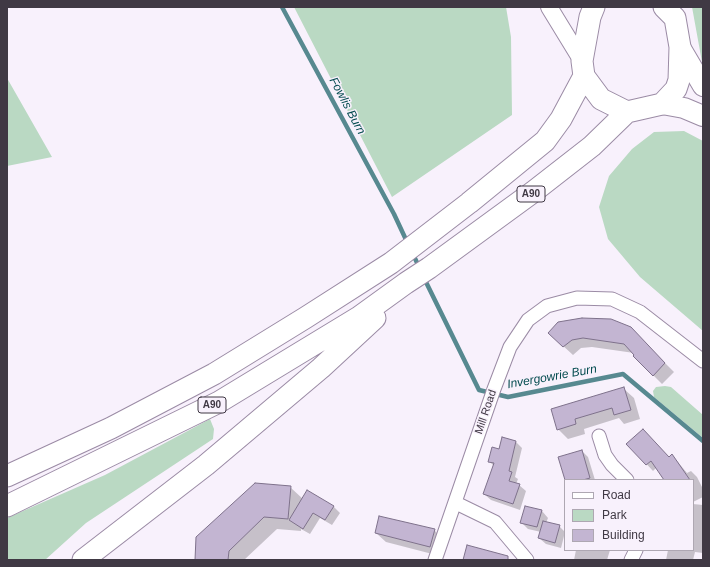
<!DOCTYPE html>
<style>
body{margin:0}
#map{position:relative;width:710px;height:567px;overflow:hidden;background:#f8f1fc;font-family:Arial,sans-serif}
canvas{display:block}
.frame{position:absolute;inset:0;border:8px solid #403944;pointer-events:none}
.legend{position:absolute;left:564px;top:479px;width:130px;height:72px;box-sizing:border-box;background:#f8f1fc;border:1px solid #aea7b2;margin:0;padding:5px 7px;list-style:none;font-size:12px;color:#403944}
.legend li{display:flex;align-items:center;gap:8px;height:20px}
.legend b{width:20px;border:1px solid #aea7b2}
</style>
<div id="map">
<canvas width="710" height="567"></canvas>
<div class="frame"></div>
<ul class="legend">
<li><b style="height:5px;background:#fff"></b>Road</li>
<li><b style="height:11px;background:#bad9c3"></b>Park</li>
<li><b style="height:11px;background:#c3b5d2"></b>Building</li>
</ul>
</div>
<script>
const c = document.querySelector('canvas').getContext('2d');
c.lineJoin = 'round';
function paint(path, color) { c.fillStyle = color; c.fill(path, 'evenodd'); }
const shape = rows => new Path2D(rows.map(r => 'M' + r).join(''));
function trace(path, color, width, dash) { c.strokeStyle = color; c.lineWidth = width; c.lineCap = dash ? 'butt' : 'round'; c.setLineDash(dash || []); c.stroke(path); }
function label(font, color, halo, rows, align = 'center') {
  c.font = font + ' Arial,sans-serif'; c.lineWidth = 3; c.setLineDash([]); c.textBaseline = 'middle'; c.strokeStyle = halo; c.fillStyle = color; for (const [text, x, y, turn = 0] of rows) {
    c.save(); c.translate(x, y); c.rotate((+turn || 0) * Math.PI / 180); c.textAlign = isNaN(turn) ? turn : align; if (halo) c.strokeText(text, 0, 0); c.fillText(text, 0, 0); c.restore();
  }
}
paint(shape([
 [294,7,506,7,511,37,512,115,392,197],
 [692,7,703,7,703,65,702,62],
 [7,78,52,157,7,166],
 [684,131,703,141,703,331,640,277,608,239,599,207,609,176,632,149,654,132],
 [665,386,671,387,703,415,703,438,654,397,653,391,656,387],
 [210,419,214,429,213,439,86,523,45,560,7,560,7,518,105,475]
]), '#bad9c3');
paint(shape([
 [630,328,674,372,662,384,634,356,634,353,592,347,581,348,573,355,549,333],
 [624,389,634,398,640,419,624,424,619,418,584,429,585,434,568,439,558,429],
 [516,442,522,448,515,477,518,479,516,484,519,485,526,491,520,510,491,500,484,494,494,466,489,461,500,450],
 [628,444,669,458,672,455,687,473,691,471,697,477,703,489,703,497,693,502,693,480,665,480,657,467,653,471],
 [582,451,588,457,595,480,566,480],
 [290,487,303,499,333,506,340,513,332,525,320,518,310,534,301,529,301,531,277,529,244,560,196,560],
 [693,504,703,505,703,553,695,552,693,560,666,560,668,550,693,550],
 [542,511,548,518,546,523,559,526,565,532,561,548,546,544,539,538,541,532,528,529,522,523],
 [434,530,444,540,440,556,386,542,376,533],
 [576,550,610,550,607,560,574,560]
]), '#0003');
trace(shape([
 [282,7,394,214,408,244],
 [412,252,419,267],
 [424,278,479,390,508,397,623,374,703,441]
]), '#578990', 4.5);
const building = shape([
 [582,318,611,319,631,327,665,363,653,376,633,356,634,355,624,344,583,338,572,340,563,347,548,333,558,322,582,318],
 [624,387,631,410,614,415,612,408,575,419,576,424,557,430,551,409,624,387],
 [643,429,669,457,672,454,690,480,664,480,651,461,646,465,626,444,643,429],
 [502,437,516,441,509,471,512,472,509,481,520,484,513,504,483,494,494,463,488,462,492,447,499,449,502,437],
 [582,450,590,478,583,480,565,480,558,457,582,450],
 [255,483,291,486,288,519,264,517,229,551,228,560,195,560,196,537,255,483],
 [307,490,334,506,325,520,313,513,303,529,289,520,307,490],
 [525,506,542,510,537,527,520,523,525,506],
 [379,516,435,529,430,547,375,533,379,516],
 [543,521,560,525,555,543,538,538,543,521],
 [467,545,508,556,508,560,463,560,467,545]
]);
paint(building, '#c3b5d2');
trace(building, '#7e718b', 1);
const minor = shape([
 [599,436,605,455,612,465,627,480],
 [456,503,495,522,527,560],
 [435,560,494,389,510,347,528,320,547,306,577,298,612,299,640,312,703,361],
 [631,560,636,550]
]);
const tertiary = shape([
 [549,7,582,61]
]);
const primary = shape([
 [680,47,703,86],
 [662,104,684,108,703,116]
]);
const trunk = shape([
 [594,7,590,17,582,61,584,76,601,99,627,112,662,104,676,89,679,80,680,47,675,18,664,7],
 [7,476,111,428,214,374,305,318,391,263,469,203,545,141,561,119,584,76],
 [7,506,219,402,359,317,406,283,429,268,533,192,592,146,627,112],
 [83,560,206,465,321,368,375,318]
]);
trace(minor, '#9b8ba5', 15);
trace(tertiary, '#9b8ba5', 18);
trace(primary, '#9b8ba5', 22);
trace(trunk, '#9b8ba5', 23);
trace(minor, '#fff', 13);
trace(tertiary, '#fff', 16);
trace(primary, '#fff', 20);
trace(trunk, '#fff', 21);
for (const [x, y, w] of [
 [531,194,28],
 [212,405,28]
]) { const box = new Path2D(); box.roundRect(x - w / 2, y - 8, w, 16, 3); c.fillStyle = '#f8f1fc'; c.fill(box); trace(box, '#403944', 1); }
label('bold 10px', '#403944', null, [
 ["A90",531,194],
 ["A90",212,405]
]);
label('11px', '#403944', '#f8f1fc', [
 ["Mill Road",486,412,-71]
]);
label('italic 12px', '#054c50', '#f8f1fc', [
 ["Fowlis Burn",347,106,62],
 ["Invergowrie Burn",552,377,-10]
]);
</script>
